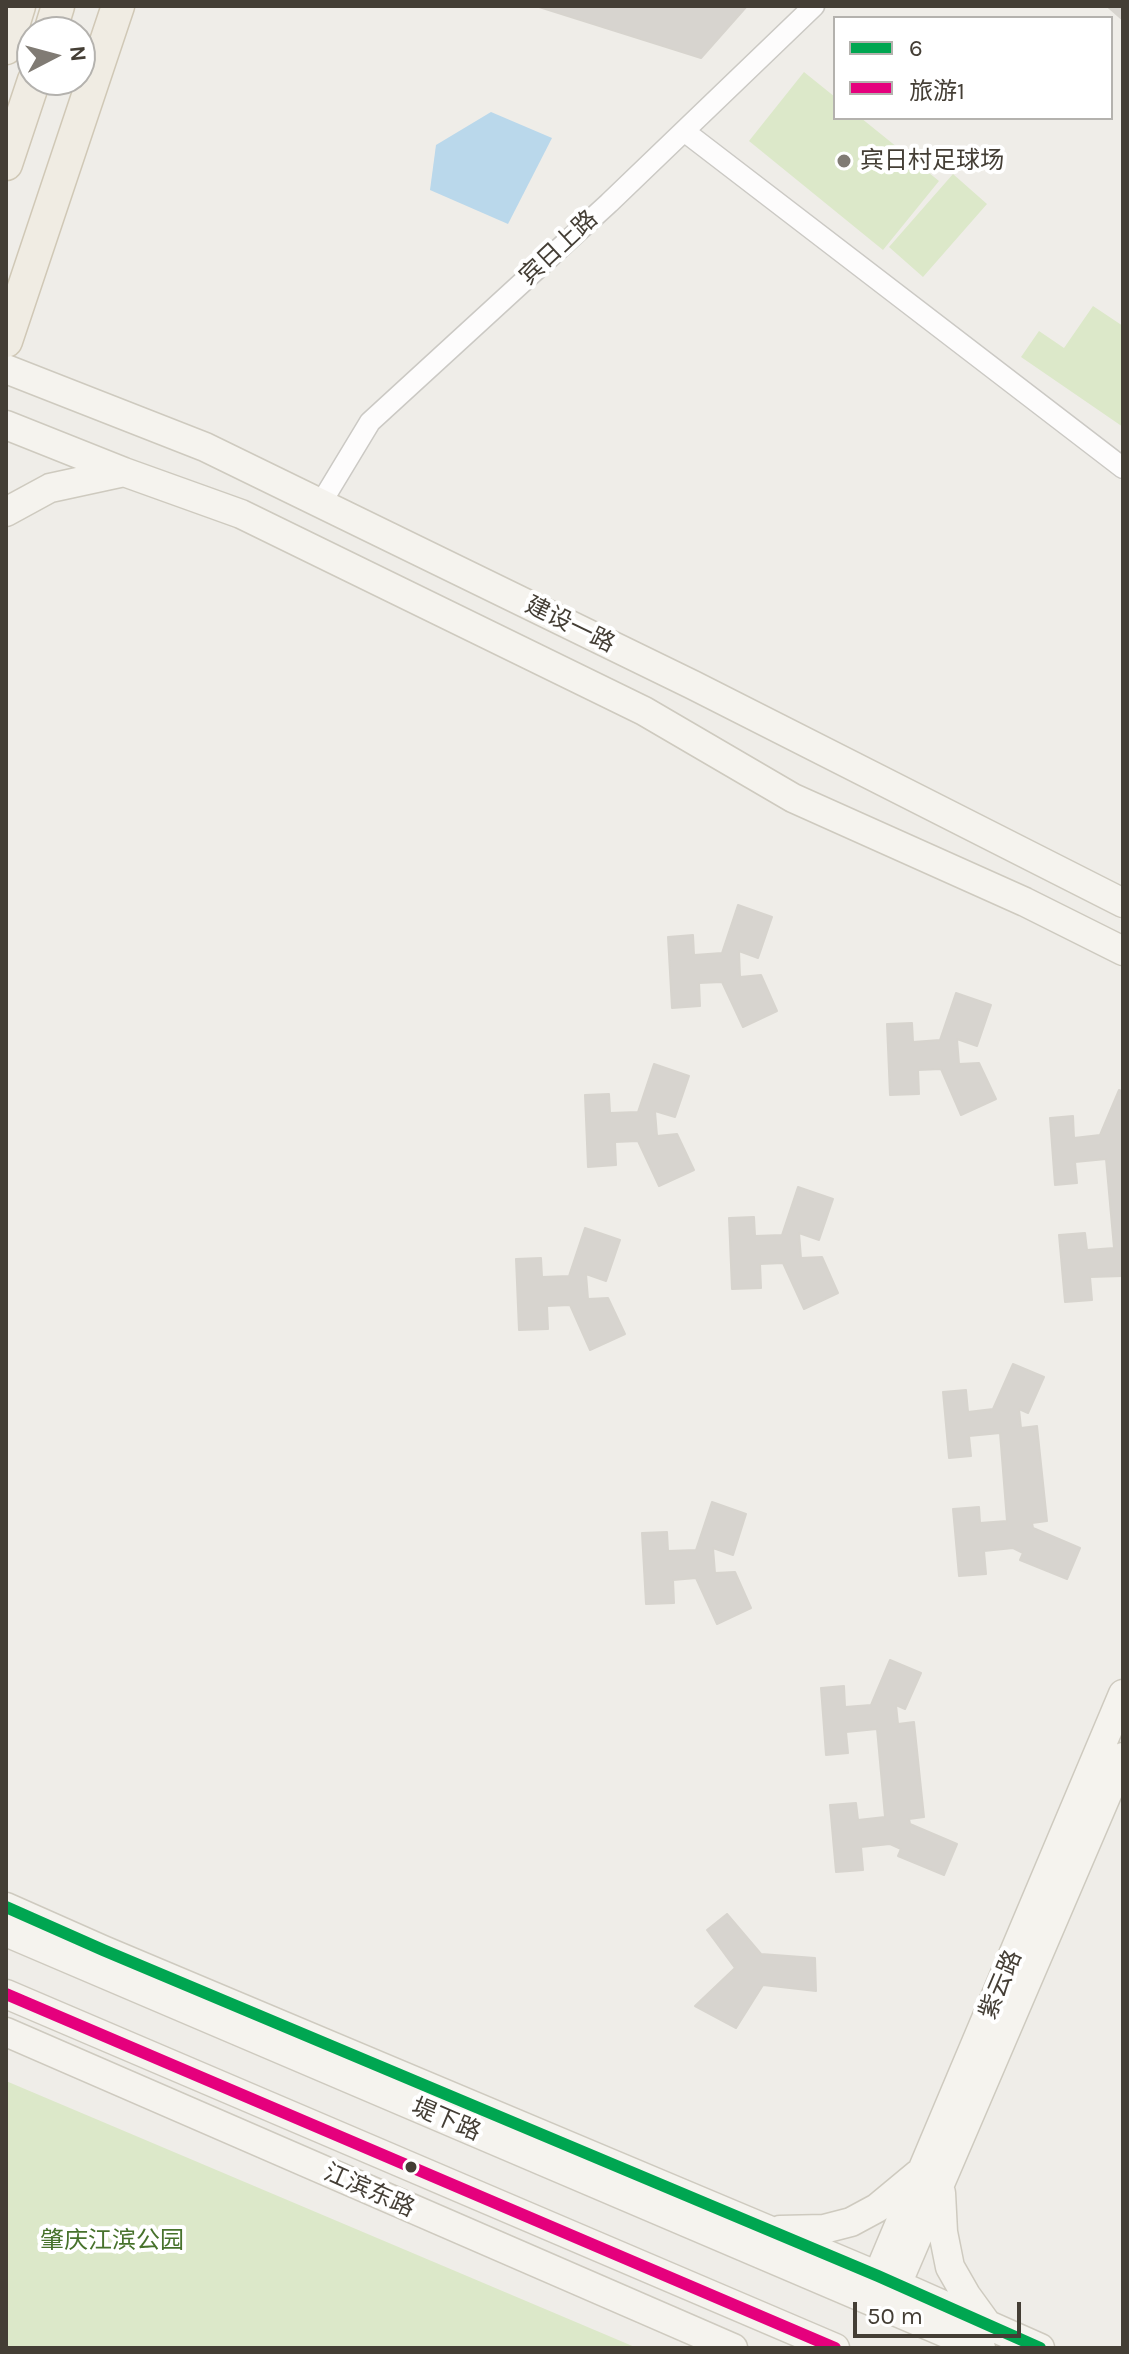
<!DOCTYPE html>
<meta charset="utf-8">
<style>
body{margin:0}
#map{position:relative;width:1129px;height:2354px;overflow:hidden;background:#efede8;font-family:Karla,"Noto Sans SC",sans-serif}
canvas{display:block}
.frame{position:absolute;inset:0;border:8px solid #443e35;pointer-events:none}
.legend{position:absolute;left:833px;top:16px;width:280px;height:104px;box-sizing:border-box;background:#fff;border:2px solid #b4b2ae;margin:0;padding:10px 14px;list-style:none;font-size:24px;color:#443e35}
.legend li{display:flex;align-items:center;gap:16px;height:40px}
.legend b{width:40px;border:2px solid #b4b2ae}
.north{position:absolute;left:16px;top:16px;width:80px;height:80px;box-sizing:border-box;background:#fff;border:2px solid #b4b2ae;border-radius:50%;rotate:84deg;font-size:22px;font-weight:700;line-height:32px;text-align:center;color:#443e35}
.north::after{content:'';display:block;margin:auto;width:28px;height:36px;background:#807b74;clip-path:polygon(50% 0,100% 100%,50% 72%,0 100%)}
.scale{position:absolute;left:853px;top:2302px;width:168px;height:36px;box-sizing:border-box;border:4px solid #443e35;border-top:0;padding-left:10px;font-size:24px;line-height:28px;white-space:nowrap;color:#443e35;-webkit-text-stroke:6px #fff;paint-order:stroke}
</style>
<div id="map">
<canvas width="1129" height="2354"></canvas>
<div class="frame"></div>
<ul class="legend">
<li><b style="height:10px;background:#00a651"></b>6</li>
<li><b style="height:10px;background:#e5007d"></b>旅游1</li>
</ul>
<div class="north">N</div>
<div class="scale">50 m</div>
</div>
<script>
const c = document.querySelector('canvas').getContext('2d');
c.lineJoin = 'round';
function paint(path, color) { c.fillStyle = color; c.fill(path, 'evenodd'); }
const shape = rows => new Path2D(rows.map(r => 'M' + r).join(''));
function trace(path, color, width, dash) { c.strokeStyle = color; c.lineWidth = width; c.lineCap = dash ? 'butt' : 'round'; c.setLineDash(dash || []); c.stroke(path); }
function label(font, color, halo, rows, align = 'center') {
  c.font = font + ' Karla,"Noto Sans SC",sans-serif'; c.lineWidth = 8; c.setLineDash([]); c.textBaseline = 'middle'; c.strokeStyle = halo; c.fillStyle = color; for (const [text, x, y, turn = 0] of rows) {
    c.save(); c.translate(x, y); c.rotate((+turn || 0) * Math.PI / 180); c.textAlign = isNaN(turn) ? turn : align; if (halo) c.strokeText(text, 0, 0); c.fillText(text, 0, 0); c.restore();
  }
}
paint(shape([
 [804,72,835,97,835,118,861,118,939,181,883,250,749,141],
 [953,174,987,204,923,277,889,247],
 [1093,306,1123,326,1123,427,1021,357,1039,331,1064,348],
 [6,2081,623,2342,637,2348,6,2348]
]), '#dce8c9');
paint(shape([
 [491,112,552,138,508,224,430,190,436,145]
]), '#bad8eb');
const building = shape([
 [536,6,747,6,701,58,536,6],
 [1107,6,1123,6,1123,20,1107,6],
 [738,905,772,917,758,958,739,951,740,977,761,975,777,1011,743,1027,722,982,699,983,700,1006,672,1008,668,937,693,935,694,955,722,953,738,905],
 [956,993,991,1005,977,1046,957,1039,959,1064,979,1063,996,1099,961,1115,941,1069,918,1070,919,1094,890,1095,887,1024,912,1023,913,1042,940,1040,956,993],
 [654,1064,689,1076,675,1117,655,1111,657,1136,677,1134,694,1170,659,1186,638,1141,615,1142,616,1165,588,1167,585,1095,609,1094,610,1113,638,1112,654,1064],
 [1119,1090,1123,1092,1123,1276,1090,1277,1092,1300,1065,1302,1059,1235,1085,1233,1087,1250,1114,1248,1106,1159,1075,1162,1077,1183,1055,1185,1050,1118,1073,1116,1074,1138,1100,1135,1119,1090],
 [798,1187,833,1199,819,1240,799,1233,801,1258,822,1257,838,1293,804,1309,783,1263,760,1264,761,1288,732,1289,729,1218,754,1217,755,1236,782,1235,798,1187],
 [585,1228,620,1240,606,1281,586,1274,588,1299,608,1298,625,1334,590,1350,570,1305,547,1306,548,1329,519,1330,516,1259,541,1258,542,1277,569,1276,585,1228],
 [1013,1364,1044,1377,1028,1413,1019,1409,1021,1428,1037,1426,1047,1521,1032,1523,1033,1528,1080,1548,1067,1579,1020,1560,1023,1553,1013,1548,984,1551,986,1574,959,1576,953,1509,979,1507,980,1523,1007,1521,1000,1433,969,1436,971,1456,949,1458,943,1392,966,1390,968,1412,993,1409,1013,1364],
 [712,1502,746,1514,733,1555,713,1548,715,1573,735,1572,751,1608,717,1624,696,1578,673,1580,674,1603,646,1604,642,1533,667,1532,668,1551,696,1550,712,1502],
 [890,1660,921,1673,905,1709,896,1705,898,1724,914,1722,924,1817,909,1819,910,1824,957,1844,944,1875,898,1856,901,1849,890,1844,861,1847,863,1870,836,1872,830,1805,856,1803,858,1820,885,1817,877,1729,846,1732,848,1753,826,1755,821,1688,844,1686,845,1707,871,1705,890,1660],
 [727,1914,761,1954,815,1958,816,1991,763,1985,736,2028,695,2006,735,1968,707,1930,727,1914]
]);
paint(building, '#d7d4cf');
trace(building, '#d7d4ce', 2);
const street = shape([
 [684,131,1123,468],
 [321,503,370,422,609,203,814,6]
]);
const secondary = shape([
 [6,369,205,447,693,685,1123,903],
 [6,425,124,472,241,514,644,711,793,798,1025,902,1123,951],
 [6,512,50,488,124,472],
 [6,1907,103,1950,878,2276,1040,2348],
 [6,1932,981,2348],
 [6,1994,835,2348],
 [6,2032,733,2348],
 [941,2193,943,2232,950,2267,966,2295,987,2324],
 [780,2230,824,2229,851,2222,877,2208,918,2174],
 [870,2294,1123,1694],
 [889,2303,1123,1757]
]);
const primary = shape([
 [50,32,58,6],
 [6,48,19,6],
 [6,164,34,80],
 [6,341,118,6]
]);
trace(street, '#cbc9c4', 23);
trace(secondary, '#cecabf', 31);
trace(primary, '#d0c8b6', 35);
trace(street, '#fdfcfc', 20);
trace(secondary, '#f5f3ee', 28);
trace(primary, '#f0ece3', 32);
trace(shape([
 [6,1907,103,1950,878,2276,1040,2348]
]), '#00a651', 12);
trace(shape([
 [6,1994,835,2348]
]), '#e5007d', 12);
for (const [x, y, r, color] of [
 [844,161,8,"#807b74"],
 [411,2167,7,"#443e35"]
]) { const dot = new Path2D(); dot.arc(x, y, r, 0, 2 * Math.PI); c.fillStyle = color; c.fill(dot); trace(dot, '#fff', 3); }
label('24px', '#443e35', '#fff', [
 ["宾日村足球场",860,161]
], 'left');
label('24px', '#443e35', '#fff', [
 ["宾日上路",559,248,-43],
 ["建设一路",570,625,26],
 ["紫云路",1001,1985,-67],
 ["堤下路",446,2120,23],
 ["江滨东路",369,2191,24]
]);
label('24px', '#47722c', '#fff', [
 ["肇庆江滨公园",112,2241]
]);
</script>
